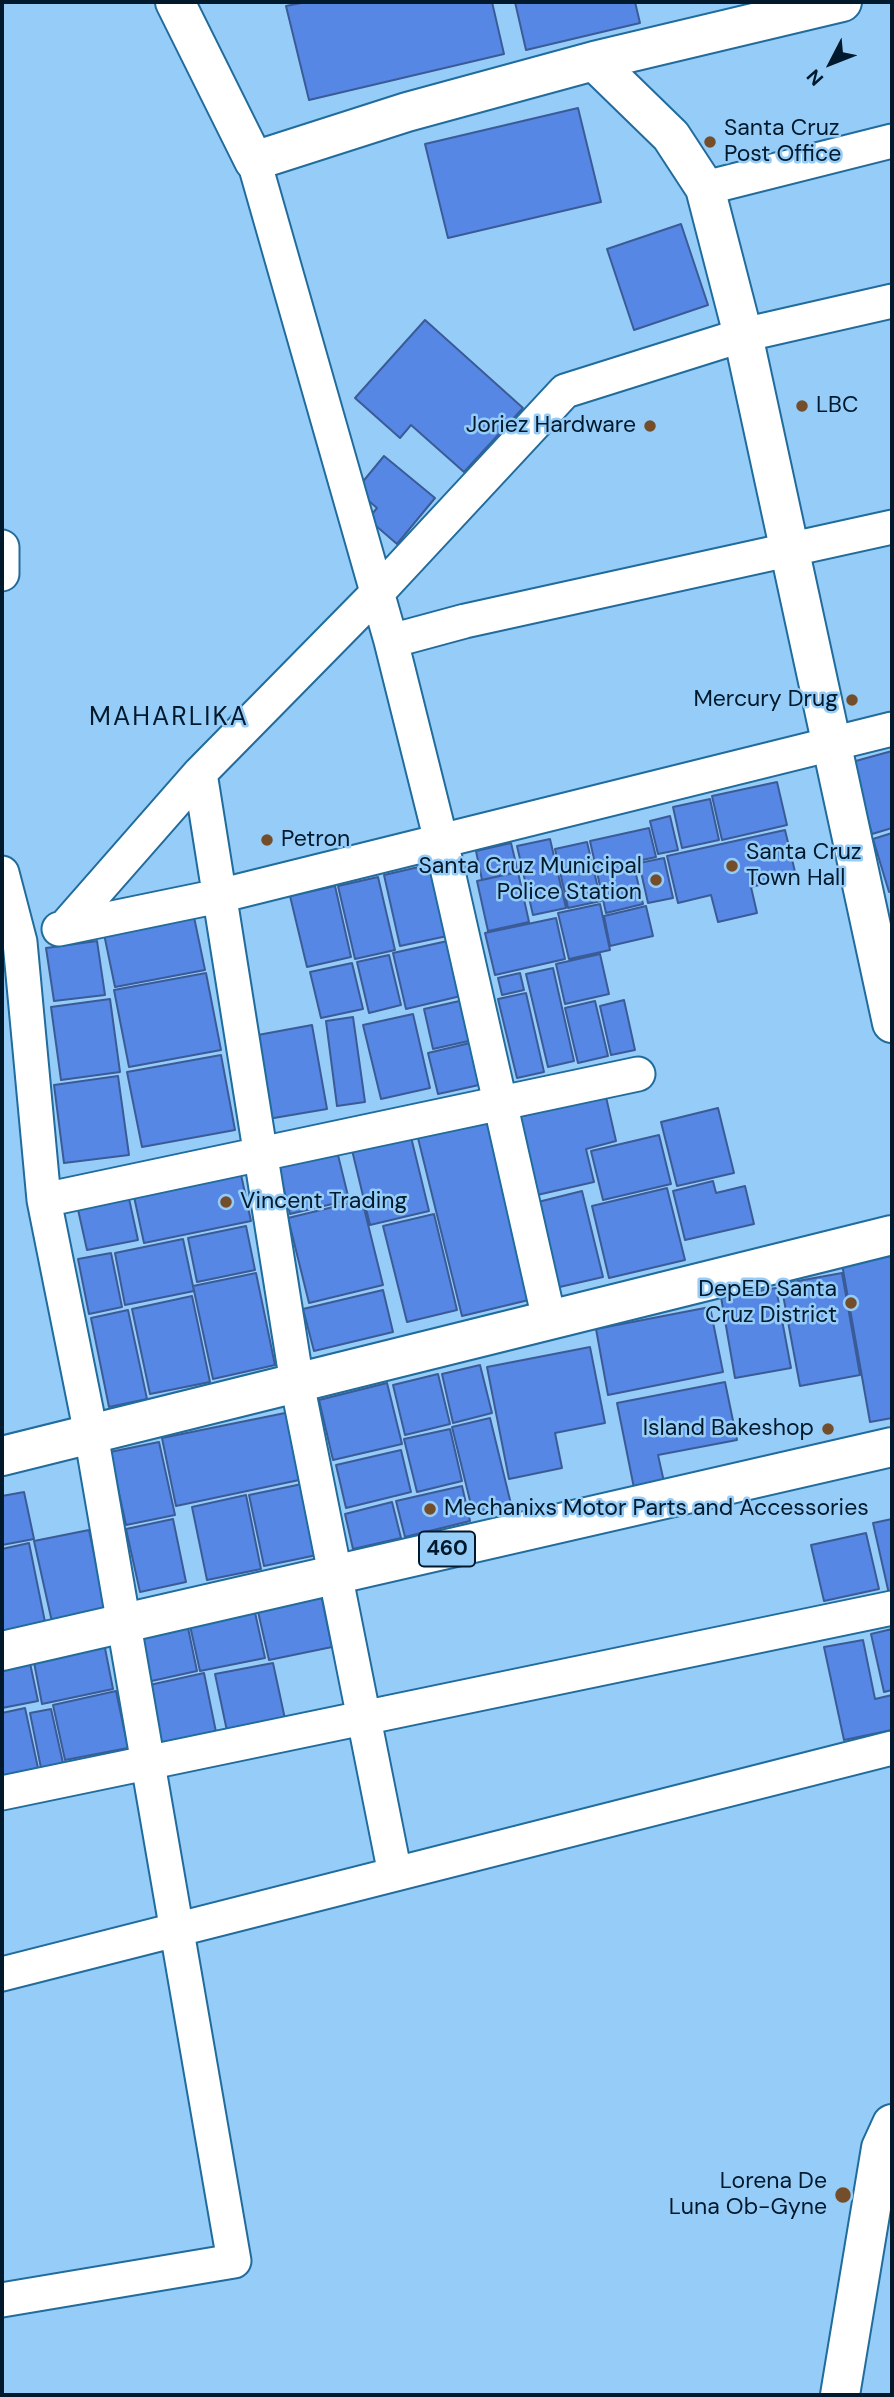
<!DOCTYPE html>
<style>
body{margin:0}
#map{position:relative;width:894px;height:2397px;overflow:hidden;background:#96cdf8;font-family:"DM Sans",sans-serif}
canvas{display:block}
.frame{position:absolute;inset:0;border:4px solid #00192c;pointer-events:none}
.north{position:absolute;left:796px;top:28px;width:70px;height:70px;-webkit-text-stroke:5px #96cdf8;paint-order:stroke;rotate:228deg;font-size:19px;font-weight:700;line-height:28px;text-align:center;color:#00192c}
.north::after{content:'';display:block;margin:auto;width:24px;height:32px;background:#00192c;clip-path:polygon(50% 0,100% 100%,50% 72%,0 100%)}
</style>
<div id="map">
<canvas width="894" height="2397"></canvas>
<div class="frame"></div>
<div class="north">N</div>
</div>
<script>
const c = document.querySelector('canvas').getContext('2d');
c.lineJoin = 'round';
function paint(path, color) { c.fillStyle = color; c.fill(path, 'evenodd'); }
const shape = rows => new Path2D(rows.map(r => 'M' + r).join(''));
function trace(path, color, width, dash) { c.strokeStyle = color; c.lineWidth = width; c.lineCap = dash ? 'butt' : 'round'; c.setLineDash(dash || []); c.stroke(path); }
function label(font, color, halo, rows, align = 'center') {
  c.font = font + ' "DM Sans",sans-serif'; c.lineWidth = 5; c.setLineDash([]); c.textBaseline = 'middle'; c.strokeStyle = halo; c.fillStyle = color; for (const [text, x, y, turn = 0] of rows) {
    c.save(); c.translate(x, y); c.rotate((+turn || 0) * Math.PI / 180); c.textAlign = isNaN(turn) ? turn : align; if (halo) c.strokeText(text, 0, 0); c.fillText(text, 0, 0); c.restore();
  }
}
const building = shape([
 [306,2,492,2,504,54,309,100,286,6,306,2],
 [515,2,635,2,640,23,526,50,515,2],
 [578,108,601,202,448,238,425,144,578,108],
 [681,224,708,305,634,330,607,249,681,224],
 [425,320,523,408,464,472,411,425,400,438,355,398,425,320],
 [384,456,435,498,397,544,368,519,377,508,356,490,384,456],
 [892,751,892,828,872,834,852,762,892,751],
 [777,782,787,825,722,840,712,796,777,782],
 [710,799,719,840,682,848,673,807,710,799],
 [670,816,678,850,658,854,650,821,670,816],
 [649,828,656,857,633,862,643,904,606,913,590,841,649,828],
 [785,830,796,876,751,887,757,913,718,922,711,895,678,903,667,856,785,830],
 [892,833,892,891,889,892,873,839,892,833],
 [550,839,566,908,533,915,517,846,550,839],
 [587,842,601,901,568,908,555,849,587,842],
 [511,843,518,872,482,880,476,851,511,843],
 [664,858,673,898,648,903,639,863,664,858],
 [436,863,452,935,400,946,384,875,436,863],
 [518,872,529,922,488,931,477,881,518,872],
 [378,877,395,950,355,959,338,886,378,877],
 [335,886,351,957,307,967,290,896,335,886],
 [600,904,610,950,569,959,558,913,600,904],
 [646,906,653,936,610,946,604,916,646,906],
 [194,917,205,970,115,987,104,934,194,917],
 [556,918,565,959,495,975,485,933,556,918],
 [452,940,465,995,406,1009,393,953,452,940],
 [97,941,105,995,54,1001,46,948,97,941],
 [600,954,609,994,565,1004,556,964,600,954],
 [389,955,401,1005,369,1013,357,962,389,955],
 [352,963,363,1009,321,1018,310,972,352,963],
 [553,968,574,1061,548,1067,526,974,553,968],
 [206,973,221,1050,129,1067,114,990,206,973],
 [520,973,524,990,502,995,498,978,520,973],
 [526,993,544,1072,517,1078,498,999,526,993],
 [110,999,120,1072,61,1080,51,1007,110,999],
 [464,1000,473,1040,433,1049,424,1009,464,1000],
 [624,1000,635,1050,611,1055,600,1006,624,1000],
 [595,1001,608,1056,578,1063,565,1008,595,1001],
 [413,1014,430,1088,381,1099,363,1025,413,1014],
 [353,1017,365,1102,337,1106,326,1021,353,1017],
 [312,1025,327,1109,262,1120,247,1037,312,1025],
 [470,1043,479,1085,438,1094,428,1053,470,1043],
 [221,1055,235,1130,142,1147,127,1072,221,1055],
 [118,1076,129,1155,64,1163,54,1085,118,1076],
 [606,1097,616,1141,586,1149,594,1182,524,1198,505,1120,606,1097],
 [718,1108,734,1173,677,1186,661,1122,718,1108],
 [488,1117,533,1299,462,1316,417,1134,488,1117],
 [659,1135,671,1184,603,1200,591,1151,659,1135],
 [411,1137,429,1211,370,1225,352,1150,411,1137],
 [337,1151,349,1200,290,1214,278,1165,337,1151],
 [240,1170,251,1221,144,1243,133,1192,240,1170],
 [713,1181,716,1193,745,1186,754,1224,685,1240,673,1191,713,1181],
 [667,1188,685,1260,609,1278,592,1206,667,1188],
 [582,1191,603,1277,551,1289,530,1204,582,1191],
 [128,1194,138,1240,87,1250,77,1205,128,1194],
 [362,1200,383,1285,309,1303,288,1218,362,1200],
 [434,1214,457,1310,407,1322,383,1226,434,1214],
 [246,1226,255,1270,197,1282,188,1238,246,1226],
 [183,1239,194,1291,125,1305,115,1253,183,1239],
 [111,1253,122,1307,89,1314,78,1259,111,1253],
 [892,1256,892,1418,870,1422,842,1264,892,1256],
 [256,1273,275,1365,213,1379,193,1286,256,1273],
 [842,1273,860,1375,800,1386,781,1284,842,1273],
 [776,1288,791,1368,735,1378,721,1297,776,1288],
 [383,1290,393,1332,314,1351,303,1309,383,1290],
 [192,1296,210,1382,150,1394,132,1309,192,1296],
 [710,1307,723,1372,608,1395,596,1329,710,1307],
 [128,1310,147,1399,109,1407,91,1318,128,1310],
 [590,1347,605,1423,555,1433,562,1468,509,1479,487,1367,590,1347],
 [480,1365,492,1413,453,1423,442,1374,480,1365],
 [438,1374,450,1424,405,1435,393,1385,438,1374],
 [725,1382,737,1440,658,1455,664,1482,634,1488,617,1403,725,1382],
 [387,1383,402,1444,333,1460,319,1400,387,1383],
 [290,1412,304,1479,176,1506,162,1438,290,1412],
 [490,1418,511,1504,473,1513,452,1427,490,1418],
 [450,1429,462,1481,417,1492,404,1439,450,1429],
 [159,1442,175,1515,126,1525,110,1452,159,1442],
 [401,1450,411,1492,346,1508,336,1465,401,1450],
 [302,1484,317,1555,264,1566,249,1495,302,1484],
 [462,1486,470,1521,405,1537,396,1501,462,1486],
 [24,1492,34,1539,2,1545,2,1496,24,1492],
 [246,1495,261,1569,207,1580,192,1507,246,1495],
 [392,1502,401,1538,353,1549,345,1514,392,1502],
 [173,1519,186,1582,140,1592,126,1529,173,1519],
 [892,1519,892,1593,889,1594,873,1523,892,1519],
 [89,1530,106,1611,52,1622,34,1541,89,1530],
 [866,1533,879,1589,824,1601,811,1545,866,1533],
 [29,1543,45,1622,2,1631,2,1549,29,1543],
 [321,1594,332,1647,269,1660,257,1607,321,1594],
 [254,1608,265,1658,200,1671,189,1621,254,1608],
 [187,1623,197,1671,147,1682,136,1633,187,1623],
 [892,1629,892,1690,884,1692,871,1634,892,1629],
 [863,1640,875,1699,892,1695,892,1730,844,1740,824,1647,863,1640],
 [104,1643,113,1689,42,1704,33,1657,104,1643],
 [30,1663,38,1701,2,1708,2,1668,30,1663],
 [273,1663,285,1719,227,1731,215,1674,273,1663],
 [204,1673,216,1732,157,1744,145,1686,204,1673],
 [116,1691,128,1748,65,1760,53,1705,116,1691],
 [25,1708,38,1768,2,1776,2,1713,25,1708],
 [51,1709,63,1763,41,1768,30,1713,51,1709]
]);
paint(building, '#5787e5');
trace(building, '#3b5b97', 2);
const street = shape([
 [254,161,391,641,441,841,549,1319],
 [705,188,892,141],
 [2,547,2,574],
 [391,641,465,621,892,527],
 [200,773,297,1383,395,1874],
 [2,873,20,942,44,1200,91,1434,234,2261,2,2300],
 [65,927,200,773,379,591,565,391,743,335,892,301],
 [59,929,219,896,892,729],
 [44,1200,638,1074],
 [2,1793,892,1608],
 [2,1974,892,1748]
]);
const secondary = shape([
 [175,2,254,161,407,112,594,61,842,2],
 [594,61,671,136,705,188,743,335,892,1023]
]);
const primary = shape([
 [2,1456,892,1235],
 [2,1651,892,1447],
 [840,2395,881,2148,892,2124]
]);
trace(street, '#216c9c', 37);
trace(secondary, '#216c9c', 42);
trace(primary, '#216c9c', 42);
trace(street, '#fff', 33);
trace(secondary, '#fff', 38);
trace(primary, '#fff', 38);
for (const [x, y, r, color] of [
 [710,142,7,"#744e2a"],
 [802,406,7,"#744e2a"],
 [650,426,7,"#744e2a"],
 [852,700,7,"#744e2a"],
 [267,840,7,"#744e2a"],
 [732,866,7,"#744e2a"],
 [656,880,7,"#744e2a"],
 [226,1202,7,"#744e2a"],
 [851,1303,7,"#744e2a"],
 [828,1429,7,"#744e2a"],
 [430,1509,7,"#744e2a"],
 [843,2195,9,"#744e2a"]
]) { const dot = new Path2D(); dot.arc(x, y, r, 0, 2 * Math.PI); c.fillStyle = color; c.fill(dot); trace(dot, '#96cdf8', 2.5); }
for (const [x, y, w] of [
 [447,1549,56]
]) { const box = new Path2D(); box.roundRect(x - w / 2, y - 17.5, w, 35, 5); c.fillStyle = '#96cdf8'; c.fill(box); trace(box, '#00192c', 2); }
label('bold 21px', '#00192c', null, [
 ["460",447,1549]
]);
label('23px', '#00192c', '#96cdf8', [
 ["Santa Cruz",724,129],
 ["Post Office",724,155],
 ["LBC",816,406],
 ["Joriez Hardware",636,426,"right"],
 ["Mercury Drug",838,700,"right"],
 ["Petron",281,840],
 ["Santa Cruz",746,853],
 ["Town Hall",746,879],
 ["Santa Cruz Municipal",642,867,"right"],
 ["Police Station",642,893,"right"],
 ["Vincent Trading",240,1202],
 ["DepED Santa",837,1290,"right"],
 ["Cruz District",837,1316,"right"],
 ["Island Bakeshop",814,1429,"right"],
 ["Mechanixs Motor Parts and Accessories",444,1509],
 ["Lorena De",827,2182,"right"],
 ["Luna Ob-Gyne",827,2208,"right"]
], 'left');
c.letterSpacing = '2px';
label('26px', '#00192c', '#96cdf8', [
 ["MAHARLIKA",169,718]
]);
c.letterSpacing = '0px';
</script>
